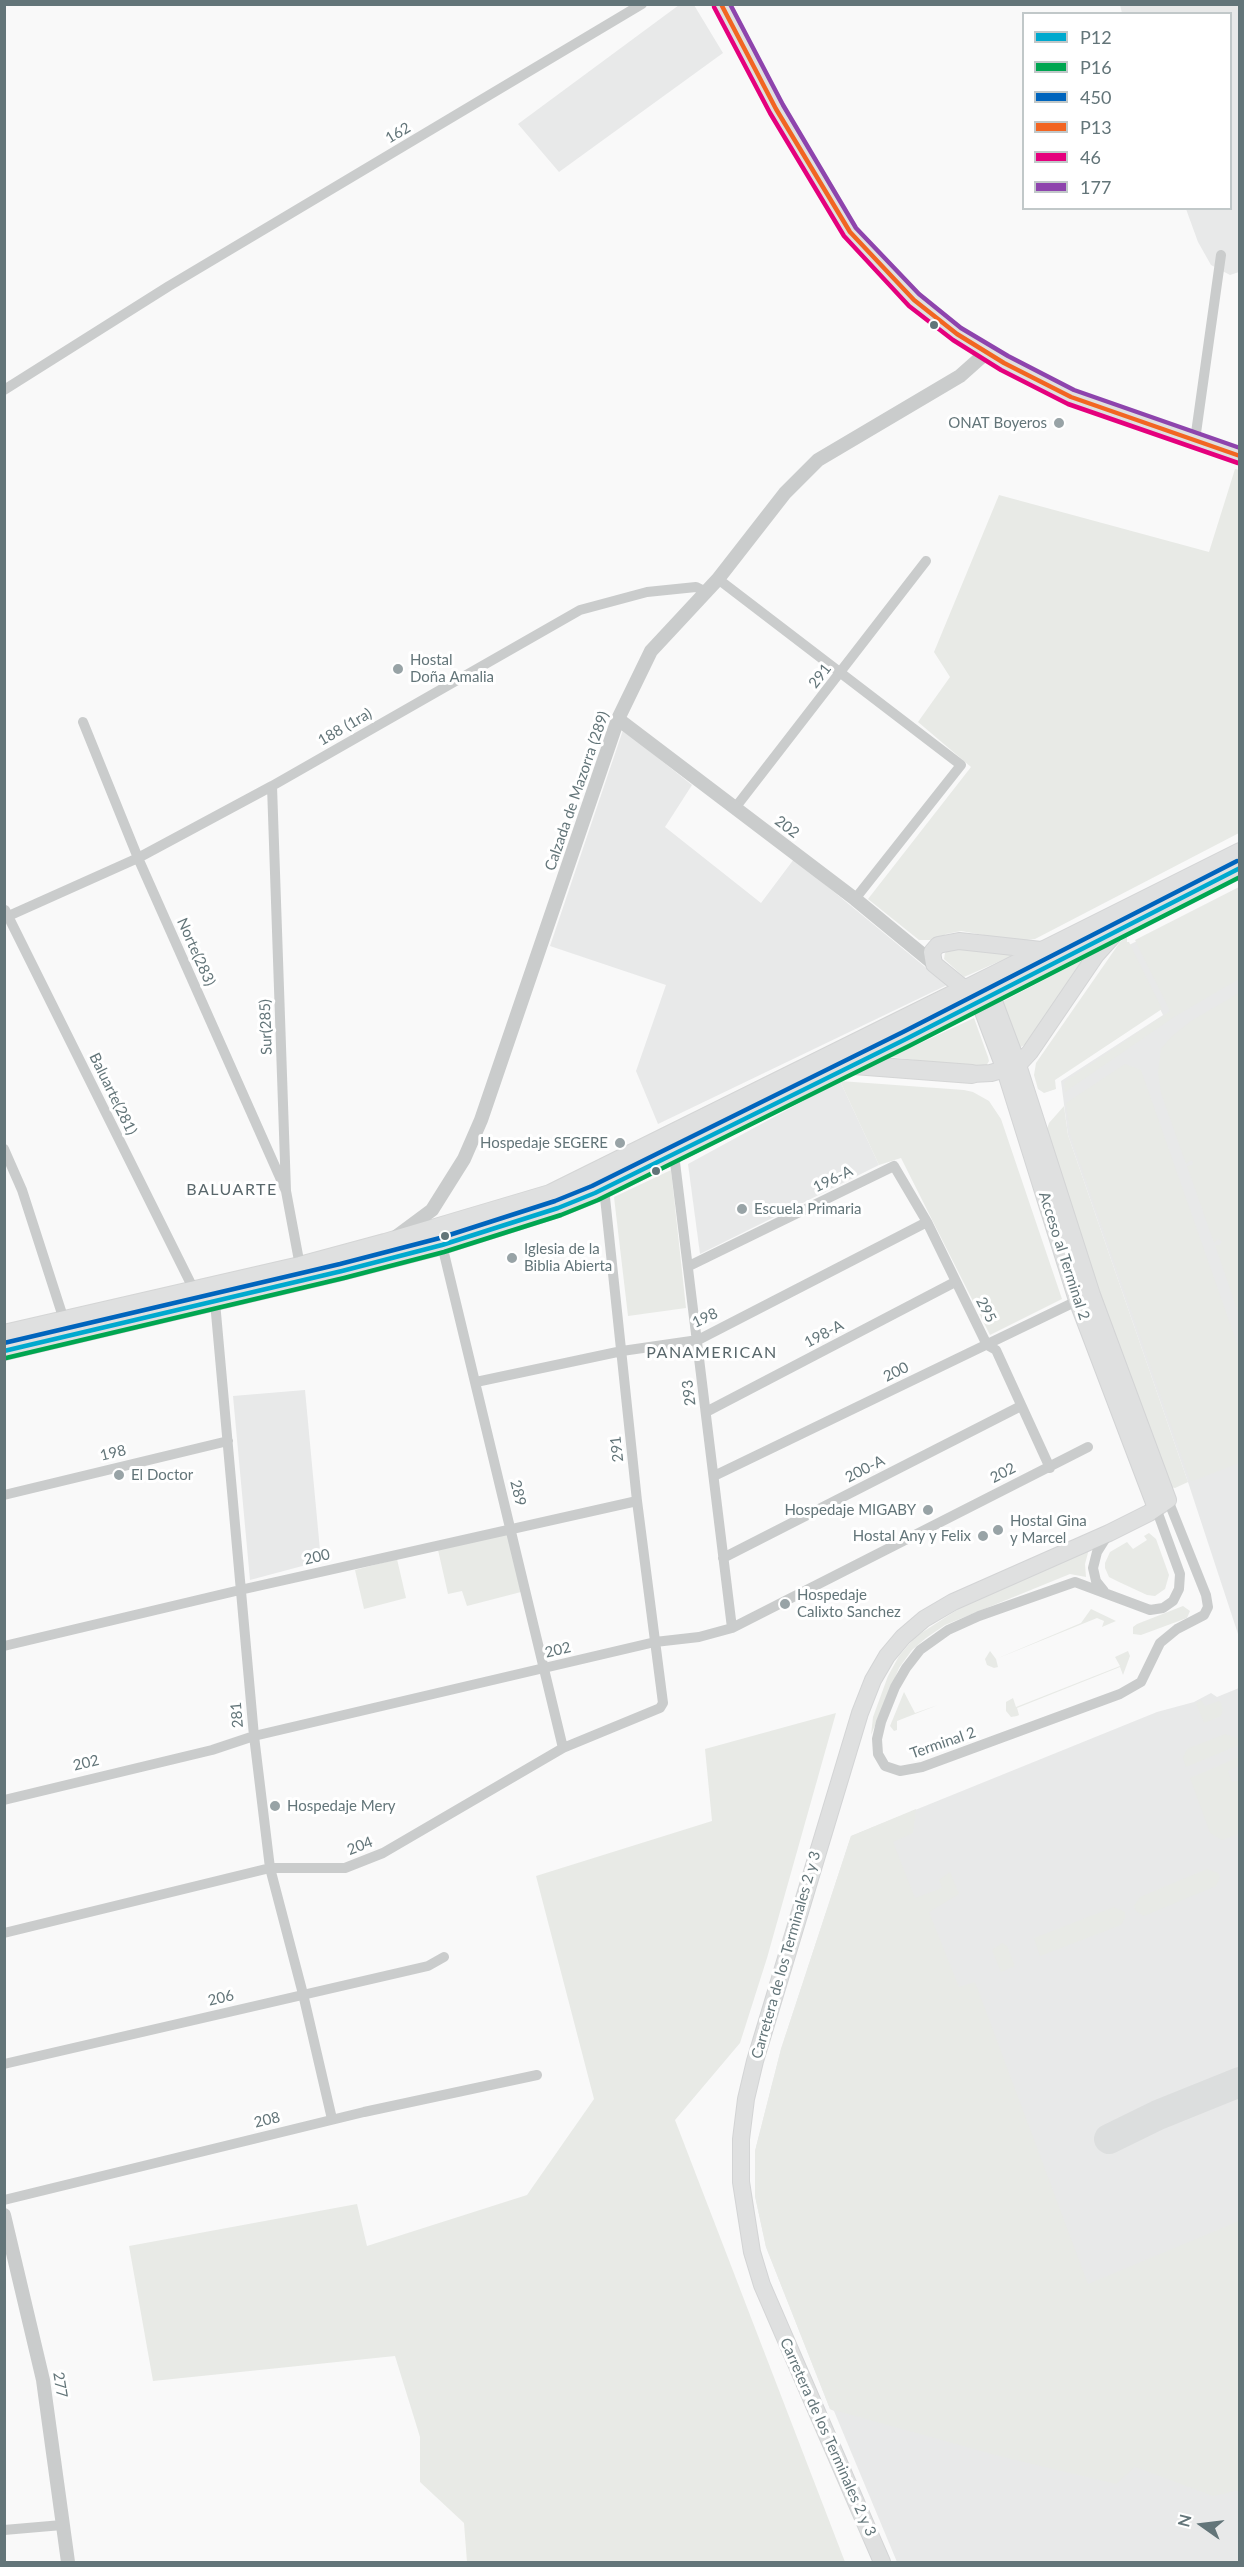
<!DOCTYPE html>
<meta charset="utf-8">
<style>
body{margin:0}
#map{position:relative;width:1244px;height:2567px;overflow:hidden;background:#f9f9f9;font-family:Lato,sans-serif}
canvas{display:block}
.frame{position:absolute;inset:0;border:6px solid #637579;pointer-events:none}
.legend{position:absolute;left:1022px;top:12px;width:210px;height:198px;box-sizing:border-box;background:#fff;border:2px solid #c1c8c9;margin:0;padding:8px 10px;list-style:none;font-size:18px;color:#637579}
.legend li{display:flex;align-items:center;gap:12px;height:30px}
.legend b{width:30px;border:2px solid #c1c8c9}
.north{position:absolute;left:1172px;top:2495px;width:60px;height:60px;-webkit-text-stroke:4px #fff;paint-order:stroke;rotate:284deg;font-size:16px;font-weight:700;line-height:24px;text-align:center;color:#637579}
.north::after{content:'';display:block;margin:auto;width:21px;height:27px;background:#637579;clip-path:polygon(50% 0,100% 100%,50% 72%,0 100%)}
</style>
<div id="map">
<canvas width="1244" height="2567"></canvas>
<div class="frame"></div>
<ul class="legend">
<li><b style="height:8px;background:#00a9ce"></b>P12</li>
<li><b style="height:8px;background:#00a651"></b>P16</li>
<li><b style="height:8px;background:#0065bd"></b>450</li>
<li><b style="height:8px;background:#f26522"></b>P13</li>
<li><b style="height:8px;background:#e5007d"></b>46</li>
<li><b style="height:8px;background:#8e44ad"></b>177</li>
</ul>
<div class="north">N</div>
</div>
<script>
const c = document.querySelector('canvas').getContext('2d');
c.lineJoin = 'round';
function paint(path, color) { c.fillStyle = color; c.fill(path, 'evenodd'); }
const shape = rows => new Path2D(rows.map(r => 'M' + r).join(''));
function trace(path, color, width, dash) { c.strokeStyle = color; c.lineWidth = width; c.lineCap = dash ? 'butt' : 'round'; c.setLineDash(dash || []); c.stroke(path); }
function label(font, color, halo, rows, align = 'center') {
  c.font = font + ' Lato,sans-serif'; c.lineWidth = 6; c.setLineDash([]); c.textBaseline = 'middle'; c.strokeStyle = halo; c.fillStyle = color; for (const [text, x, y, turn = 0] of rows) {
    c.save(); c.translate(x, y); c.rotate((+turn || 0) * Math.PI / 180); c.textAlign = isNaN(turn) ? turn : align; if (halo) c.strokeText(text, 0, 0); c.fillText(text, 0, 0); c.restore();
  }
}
paint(shape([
 [679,5,694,5,723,53,559,172,518,124],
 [1120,5,1239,5,1239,272,1230,275,1211,265,1198,242,1186,209,1230,208,1230,14,1122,13],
 [623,730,692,785,665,827,761,903,794,859,947,985,658,1124,636,1071,666,985,550,946],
 [1239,890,1239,1637,1188,1482,1068,1135,1061,1081,1163,1015,1129,945],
 [840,1081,879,1165,700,1254,688,1164],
 [305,1390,321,1561,250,1580,233,1396],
 [1239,1688,1239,2562,897,2562,834,2411,830,2409,766,2247,755,2196,755,2151,781,2049,851,1836,1157,1712,1194,1702,1211,1693,1217,1697]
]), '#e8e9e9');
paint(shape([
 [1235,469,1239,470,1239,833,1035,939,1018,941,961,931,946,934,937,940,919,940,868,899,971,767,918,722,950,677,934,652,999,495,1209,552],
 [1239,887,1239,979,1174,1017,1065,1092,1064,1082,1170,1011,1135,940],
 [1127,936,1127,942,1129,942,1162,1009,1055,1080,1056,1089,1044,1093,1038,1089,1034,1075,1036,1063,1120,942],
 [952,947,1016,954,964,977,944,959,945,953],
 [1082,960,1026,1044,1019,1048,1002,1002],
 [1239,993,1239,1315,1215,1245,1220,1245,1222,1241,1218,1239,1214,1243,1187,1166,1192,1165,1193,1162,1191,1160,1186,1164,1161,1093,1158,1072,1161,1049,1171,1037,1191,1021],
 [974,1018,988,1057,989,1061,986,1066,980,1068,891,1057],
 [1125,1064,1141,1070,1239,1349,1239,1463,1193,1481,1190,1480,1070,1134,1066,1103],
 [840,1081,964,1090,973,1092,989,1101,1001,1119,1062,1299,990,1335,901,1158,879,1165],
 [1064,1106,1068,1135,1188,1482,1175,1488,1170,1487,1089,1272,1046,1132,1049,1123],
 [671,1170,686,1308,628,1316,614,1197],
 [507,1533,521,1592,467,1606,462,1591,448,1594,438,1550],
 [1149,1533,1156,1539,1169,1575,1165,1589,1155,1596,1147,1595,1119,1582,1109,1577,1105,1568,1105,1563,1110,1552,1127,1542,1133,1549,1147,1540,1144,1536],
 [1089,1549,1085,1564,1086,1577,1070,1574,945,1625,926,1638,912,1650,899,1668,871,1735,873,1717,888,1676,899,1656,915,1637,960,1608],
 [397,1559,406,1598,364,1609,355,1570],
 [1183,1606,1190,1611,1187,1618,1141,1635,1133,1634,1133,1627,1137,1624],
 [1091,1609,1116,1621,1102,1627,1104,1621,1097,1618,996,1659,998,1667,994,1668,987,1665,985,1659,990,1651,996,1659,1081,1623],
 [1128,1651,1130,1656,1123,1675,1120,1667,1017,1708,1019,1715,1017,1716,1011,1717,1006,1711,1006,1702,1013,1698,1016,1707,1120,1666,1115,1657],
 [904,1692,915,1713,938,1705,897,1721,897,1730,894,1731,890,1726],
 [1201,1700,1205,1706,1219,1701,1221,1703,1223,1709,1221,1716,1204,1723,1196,1703],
 [836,1713,767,1958,740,2043,675,2120,845,2562,467,2562,464,2523,420,2482,420,2437,395,2356,153,2381,129,2246,357,2204,367,2246,527,2195,594,2099,536,1876,712,1821,705,1749],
 [1225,1734,1239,1739,1239,1745,1186,1767,1183,1758,1187,1749],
 [1239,1757,1239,1766,1228,1771,1232,1782,1239,1780,1239,1834,1222,1840,1210,1833,1190,1778],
 [916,1809,913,1833,893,1842,915,1898,942,1888,939,1880,950,1872,959,1894,929,1912,959,1987,975,1982,1088,2284,1239,2221,1239,2490,1213,2496,1135,2467,1116,2484,999,2456,830,2409,766,2247,755,2196,755,2151,781,2049,851,1836],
 [1207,1869,1218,1873,1220,1877,1216,1886,1144,1916,1136,1911,1134,1906,1140,1897],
 [1114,1907,1125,1912,1125,1918,1121,1925,1040,1956,1034,1938],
 [1002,1943,1007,1946,1015,1966,1001,1972,992,1950]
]), '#e8eae6');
trace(shape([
 [1109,2139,1158,2115,1240,2082]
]), '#dcdede', 30);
const secondary = shape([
 [721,4,776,109,850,232,882,268,914,300,957,334,1004,363,1071,397,1240,456]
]);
const primary = shape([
 [964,989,1240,851],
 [972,995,934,964,932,952,938,945,959,941,1041,950],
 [983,999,1240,868],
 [979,1001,1005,1070,1077,1300,1156,1508],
 [972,1074,991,1073,1018,1065,1030,1052,1096,955,1113,936],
 [882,2562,762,2285,752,2252,741,2182,741,2139,746,2099,755,2061,860,1713,873,1680,887,1656,903,1637,924,1619,953,1602,1109,1533,1149,1513,1168,1500,1092,1295,1018,1065,992,996]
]);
const trunk = shape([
 [854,1065,972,1074],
 [4,1334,300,1266,385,1243,550,1194,964,989],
 [4,1351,342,1271,442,1245,558,1208,595,1193,979,1001]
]);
trace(secondary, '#d4d5d6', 16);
trace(primary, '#d3d4d5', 18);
trace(trunk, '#d4d5d5', 20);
trace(shape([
 [4,390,169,286,642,4],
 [1195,440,1221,255],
 [718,579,961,765,855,899],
 [83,722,138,858,286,1191],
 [272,786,286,1191,300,1266],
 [735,808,926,561],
 [5,910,194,1290],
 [4,918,138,858,272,786,580,610,647,592,696,587,706,592],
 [4,1149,22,1190,64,1320],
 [674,1154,732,1628],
 [442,1245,563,1748],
 [689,1266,894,1166,927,1222,987,1345,996,1350,1050,1468],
 [215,1302,254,1736,270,1868,303,1994,332,2119],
 [476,1382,622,1351,698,1340,927,1222],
 [706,1412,955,1282],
 [714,1476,1083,1298],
 [4,1495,228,1441],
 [1156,1508,1180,1574,1179,1589,1173,1601,1163,1608,1150,1610,1075,1582,979,1616,948,1630,920,1650,906,1668,895,1687,881,1722,877,1739,878,1754,885,1766,900,1771,922,1767,1120,1694,1141,1682,1160,1643,1177,1629,1204,1615,1208,1607,1206,1595,1168,1500],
 [723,1558,1021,1406],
 [1104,1591,1096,1581,1093,1568,1097,1552,1107,1536],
 [4,1646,240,1590,637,1501],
 [4,1800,212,1750,254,1736,655,1642,699,1637,732,1628,1088,1447],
 [4,1933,270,1868,345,1868,383,1853,563,1748,660,1708,663,1703,637,1501,604,1188],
 [4,2064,428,1966,444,1957],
 [4,2200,364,2112,537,2075],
 [4,2530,62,2525]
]), '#cacccc', 10);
trace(shape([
 [618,719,855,899,934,964],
 [397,1236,432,1210,464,1159,481,1120,618,719,651,651,718,579,785,493,818,460,960,376,987,352],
 [4,2215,43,2380,68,2562]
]), '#cacccc', 14);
trace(secondary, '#dfe0e0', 15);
trace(primary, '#dfe0e0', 16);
trace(trunk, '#dfe0e0', 18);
trace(shape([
 [4,1351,342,1271,442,1245,558,1208,595,1193,906,1039,1240,868]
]), '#00a9ce', 4.5);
trace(shape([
 [6,1358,344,1278,444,1252,561,1215,598,1200,909,1046,1240,877]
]), '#00a651', 4.5);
trace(shape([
 [4,1343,340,1264,440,1238,555,1201,592,1186,903,1032,1237,861]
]), '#0065bd', 4.5);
trace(shape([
 [721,4,776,109,850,232,914,300,957,334,1004,363,1071,397,1240,456]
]), '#f26522', 4.5);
trace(shape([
 [714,7,770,113,844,236,909,306,953,340,1001,370,1068,404,1238,463]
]), '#e5007d', 4.5);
trace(shape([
 [730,4,783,105,856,228,919,294,961,328,1008,356,1074,390,1240,448]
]), '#8e44ad', 4.5);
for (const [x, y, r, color] of [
 [934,325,5,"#637579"],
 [1059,423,6,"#98a3a6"],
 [398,669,6,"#98a3a6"],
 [620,1143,6,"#98a3a6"],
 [656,1171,5,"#637579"],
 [742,1209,6,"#98a3a6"],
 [445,1236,5,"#637579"],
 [512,1258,6,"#98a3a6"],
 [119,1475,6,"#98a3a6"],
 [928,1510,6,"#98a3a6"],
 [998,1530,6,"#98a3a6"],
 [983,1536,6,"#98a3a6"],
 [785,1604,6,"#98a3a6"],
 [275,1806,6,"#98a3a6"]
]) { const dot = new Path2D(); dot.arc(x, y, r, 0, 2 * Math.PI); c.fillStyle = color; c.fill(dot); trace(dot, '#fff', 2); }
label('15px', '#637579', '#fff', [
 ["162",398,133,-31],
 ["291",820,676,-52],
 ["188 (1ra)",345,727,-30],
 ["Calzada de Mazorra (289)",577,791,-71],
 ["202",787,827,37],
 ["Norte(283)",196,952,66],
 ["Sur(285)",266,1027,-92],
 ["Baluarte(281)",113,1094,64],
 ["196-A",833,1179,-26],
 ["Acceso al Terminal 2",1064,1256,72],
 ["295",986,1310,63],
 ["198",705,1318,-25],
 ["198-A",824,1334,-28],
 ["200",896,1372,-26],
 ["293",689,1393,-97],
 ["291",617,1449,-96],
 ["198",113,1453,-14],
 ["200-A",865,1469,-27],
 ["202",1003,1473,-27],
 ["289",518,1493,76],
 ["200",317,1557,-13],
 ["202",558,1650,-13],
 ["281",237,1715,-95],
 ["Terminal 2",943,1743,-19],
 ["202",86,1763,-14],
 ["204",360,1846,-21],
 ["Carretera de los Terminales 2 y 3",786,1955,-74],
 ["206",221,1998,-13],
 ["208",267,2120,-14],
 ["277",60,2385,81],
 ["Carretera de los Terminales 2 y 3",828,2437,66]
]);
label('15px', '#637579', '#fff', [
 ["ONAT Boyeros",1047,423,"right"],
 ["Hostal",410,660],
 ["Doña Amalia",410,677],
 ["Hospedaje SEGERE",608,1143,"right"],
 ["Escuela Primaria",754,1209],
 ["Iglesia de la",524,1249],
 ["Biblia Abierta",524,1266],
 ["El Doctor",131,1475],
 ["Hospedaje MIGABY",916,1510,"right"],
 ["Hostal Gina",1010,1521],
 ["y Marcel",1010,1538],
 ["Hostal Any y Felix",971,1536,"right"],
 ["Hospedaje",797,1595],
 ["Calixto Sanchez",797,1612],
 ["Hospedaje Mery",287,1806]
], 'left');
c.letterSpacing = '1.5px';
label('16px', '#59676b', '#fff', [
 ["BALUARTE",232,1190],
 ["PANAMERICAN",712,1353]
]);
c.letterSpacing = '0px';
</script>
